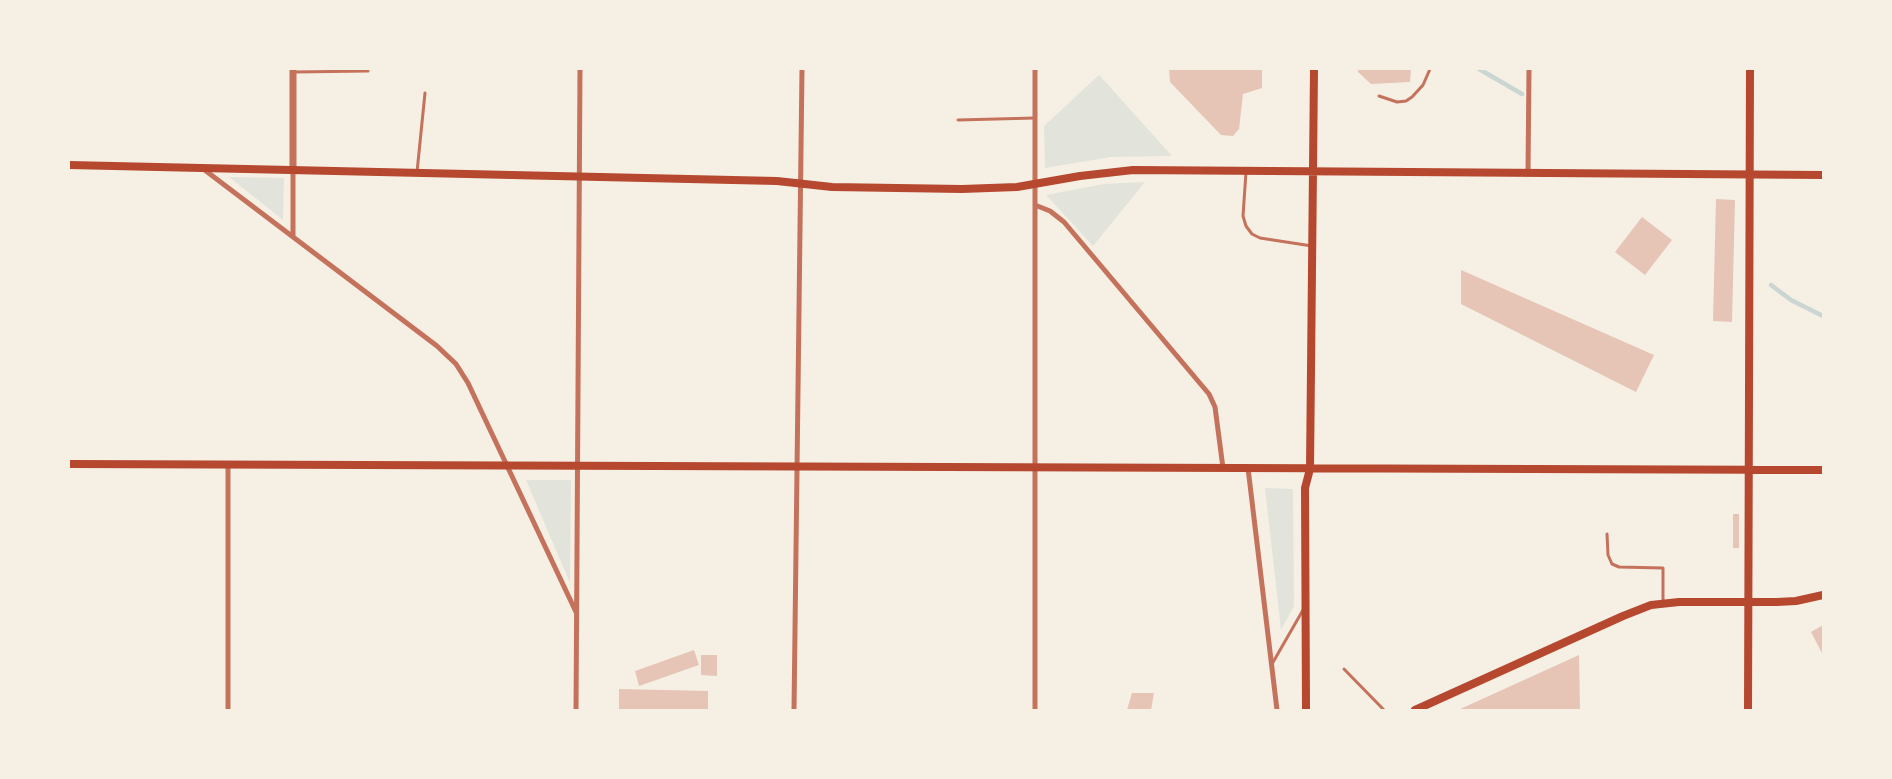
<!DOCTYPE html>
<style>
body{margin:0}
#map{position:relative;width:1892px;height:779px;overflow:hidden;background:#f6efe4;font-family:"Nunito Sans",sans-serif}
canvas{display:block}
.frame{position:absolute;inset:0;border:70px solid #f6efe4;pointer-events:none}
</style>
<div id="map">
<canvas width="1892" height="779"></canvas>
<div class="frame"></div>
</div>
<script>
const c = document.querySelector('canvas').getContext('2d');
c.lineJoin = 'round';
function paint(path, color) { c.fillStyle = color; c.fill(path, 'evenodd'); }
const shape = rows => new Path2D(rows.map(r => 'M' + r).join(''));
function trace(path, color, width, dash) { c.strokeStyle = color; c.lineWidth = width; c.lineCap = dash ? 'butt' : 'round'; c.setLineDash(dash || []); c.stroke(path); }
paint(shape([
 [1099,75,1111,88,1172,156,1111,157,1045,168,1044,126],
 [229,177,284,178,283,220],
 [1145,182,1093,246,1046,195,1104,184],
 [526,480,571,480,570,583],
 [1265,488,1293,489,1294,606,1281,630]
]), '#e2e4dc');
trace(shape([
 [1479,69,1522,94],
 [1771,285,1791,300,1823,316]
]), '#c9d6d2', 4.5);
paint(shape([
 [1169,69,1262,69,1262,88,1243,94,1239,129,1233,136,1221,135,1170,82],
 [1358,69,1411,69,1410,82,1371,84,1358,72],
 [1716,199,1735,200,1732,322,1713,321],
 [1642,217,1672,240,1645,275,1615,252],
 [1461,270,1654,355,1636,392,1461,304],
 [1733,514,1739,514,1739,548,1733,548],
 [1823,625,1823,655,1811,632],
 [694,650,699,665,639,686,635,671],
 [701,655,717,655,717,676,701,675],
 [1579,655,1580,710,1458,710],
 [619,689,708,691,708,710,619,710],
 [1132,693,1154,693,1151,710,1127,710]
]), '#e6c5b7');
trace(shape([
 [294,72,368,71],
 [1379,96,1397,102,1406,101,1412,97,1423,85,1430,69],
 [958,120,1035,118],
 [417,172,425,93],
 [1246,172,1243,216,1246,226,1252,234,1260,238,1312,246],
 [1607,534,1608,555,1612,564,1619,567,1663,568,1663,602],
 [1272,664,1303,610],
 [1344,669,1384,710]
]), '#c5725c', 3);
trace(shape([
 [202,168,437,346,456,364,468,383,576,612],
 [293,170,293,237],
 [1528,173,1529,69],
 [1035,205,1050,211,1064,222,1209,394,1215,407,1223,468],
 [1248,468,1277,710],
 [228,710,228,465],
 [576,710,580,69],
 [794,710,802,69],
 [1035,710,1035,69]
]), '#c5725c', 5);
trace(shape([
 [293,170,293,69]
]), '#c5725c', 7);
trace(shape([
 [69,165,777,181,832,187,962,189,1017,187,1080,176,1133,170,1823,175],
 [69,464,1823,470],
 [1306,710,1305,488,1310,469,1314,69],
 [1415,710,1623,616,1651,605,1679,602,1777,602,1796,601,1823,595],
 [1748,710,1750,69]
]), '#b5482f', 8);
</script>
